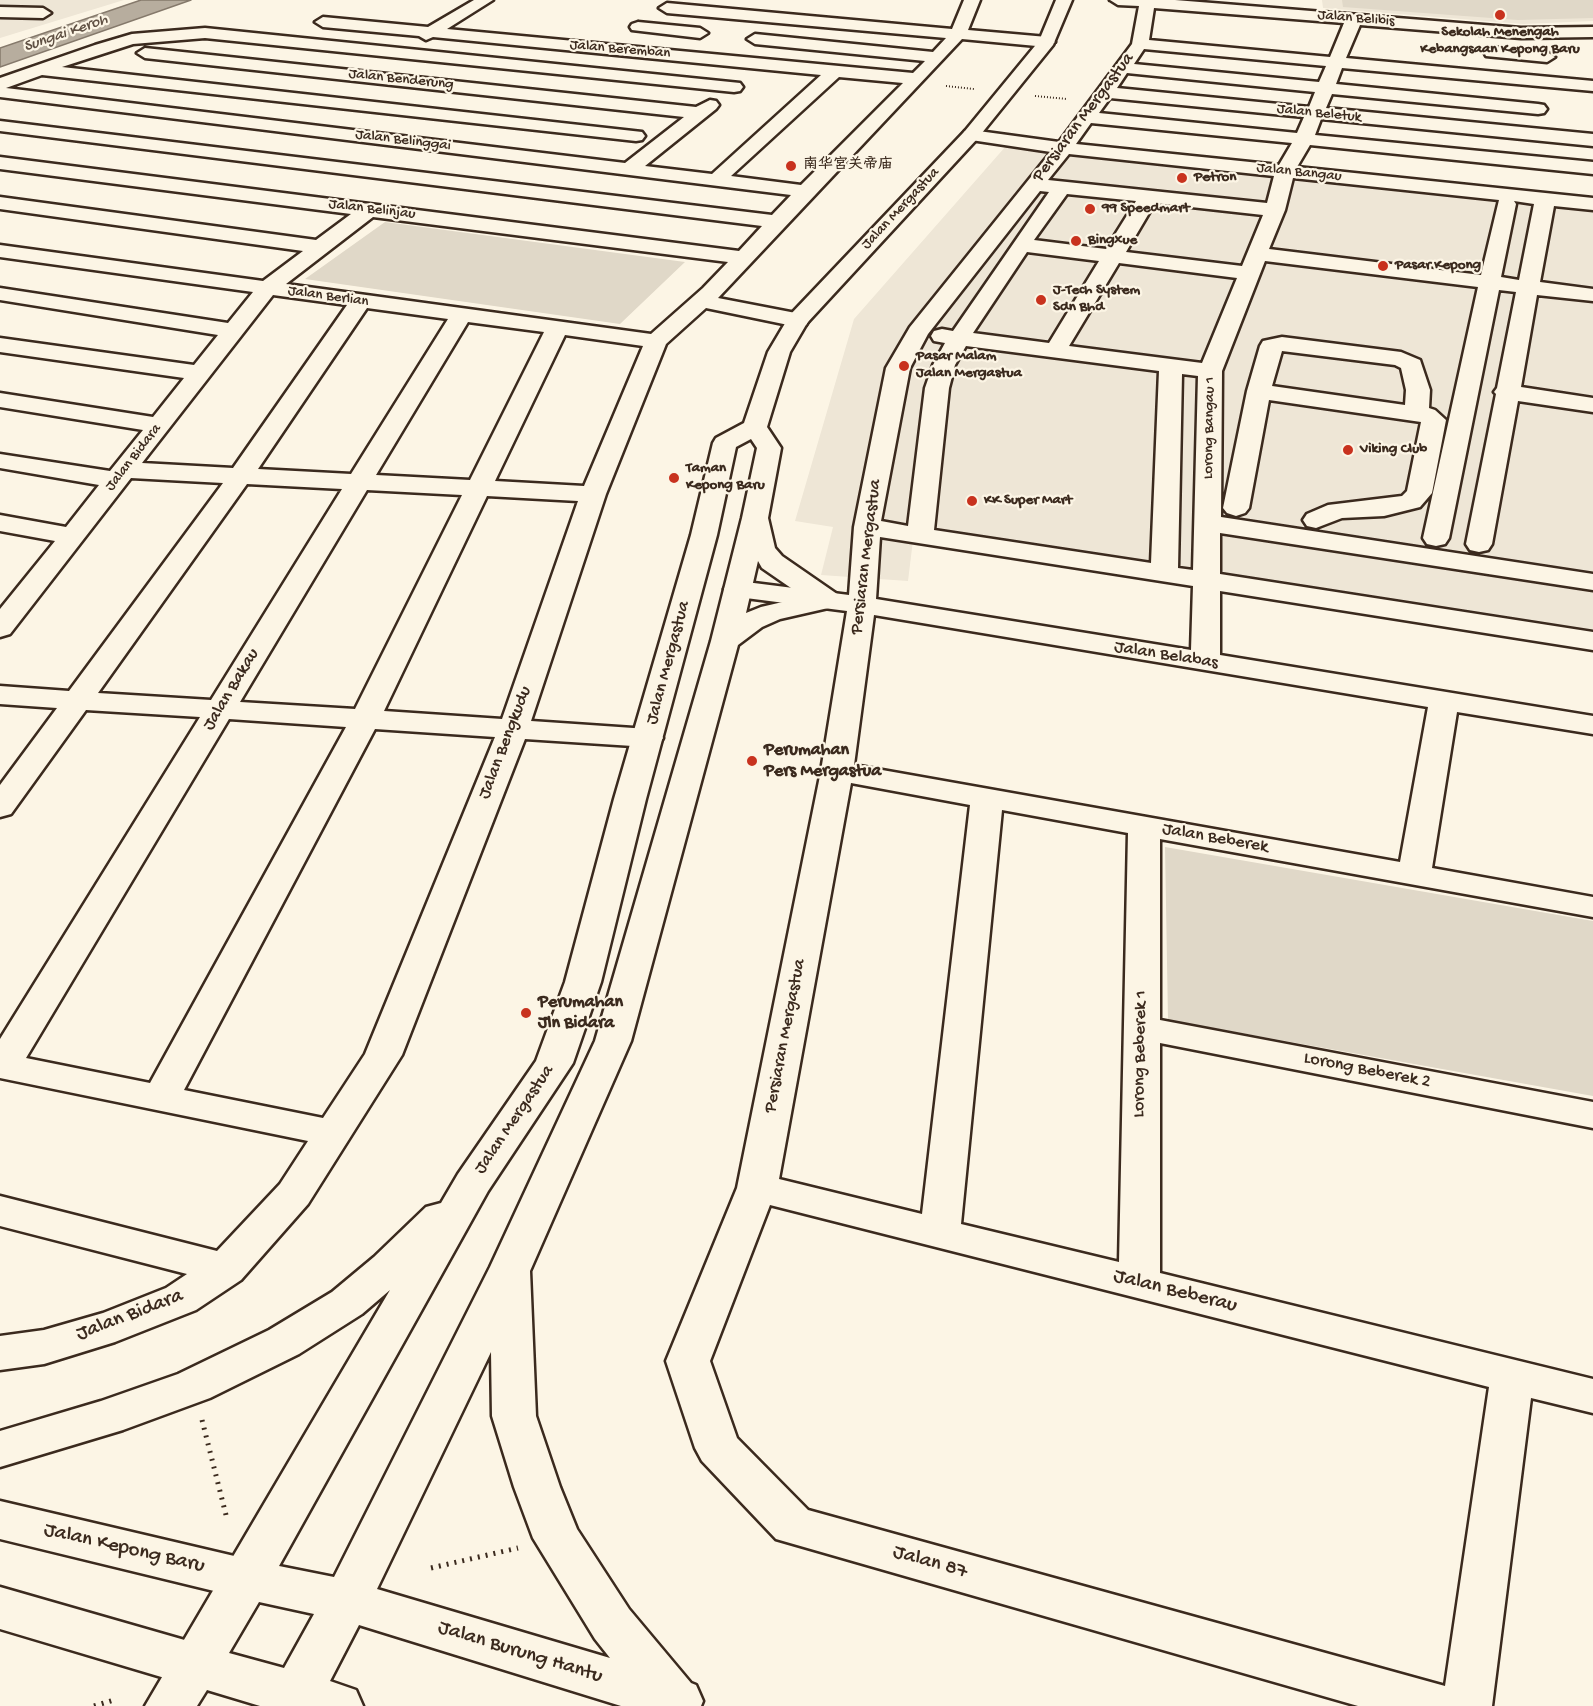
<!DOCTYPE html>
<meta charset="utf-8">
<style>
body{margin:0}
canvas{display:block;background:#fcf5e5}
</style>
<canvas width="1593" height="1706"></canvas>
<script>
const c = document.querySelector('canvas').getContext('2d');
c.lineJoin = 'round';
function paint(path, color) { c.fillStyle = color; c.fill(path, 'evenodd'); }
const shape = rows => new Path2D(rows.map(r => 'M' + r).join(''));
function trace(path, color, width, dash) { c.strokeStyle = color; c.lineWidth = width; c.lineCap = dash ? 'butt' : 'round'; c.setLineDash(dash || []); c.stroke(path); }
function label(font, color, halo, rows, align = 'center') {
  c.font = font + ' "Gochi Hand","LXGW WenKai TC",sans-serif'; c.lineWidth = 4.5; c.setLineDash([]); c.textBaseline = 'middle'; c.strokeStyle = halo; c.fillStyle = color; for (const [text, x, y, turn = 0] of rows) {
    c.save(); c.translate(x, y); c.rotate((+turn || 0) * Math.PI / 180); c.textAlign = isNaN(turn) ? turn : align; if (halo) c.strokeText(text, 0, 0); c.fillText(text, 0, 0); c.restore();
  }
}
paint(shape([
 [0,0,124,0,0,38],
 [1322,0,1593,0,1593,21,1523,24,1323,8],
 [1006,146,1593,210,1593,647,913,540,908,581,821,575,833,527,795,521,854,319]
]), '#eee6d6');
paint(shape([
 [1342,0,1593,0,1593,18,1518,20,1343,7],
 [385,222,685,262,620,324,305,279],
 [1165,847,1593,921,1593,1096,1168,1020]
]), '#e0d8c8');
const water = shape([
 [141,0,191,0,0,67,0,48,141,0]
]);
paint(water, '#b7ad9e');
trace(water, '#85796b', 1.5);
const minor = shape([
 [474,0,493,0,447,29,913,73,925,61,755,44,747,39,755,34,933,52,946,38,667,13,659,8,667,3,952,29,964,0,980,0,968,30,1047,37,1055,42,1047,47,962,39,718,298,806,315,809,320,806,325,798,327,706,308,666,344,606,494,531,721,648,729,659,732,663,738,659,744,648,747,525,739,402,1055,308,1204,241,1280,196,1310,115,1342,44,1364,0,1370,0,1336,44,1330,103,1313,166,1288,187,1274,0,1226,0,1196,217,1251,280,1184,308,1141,0,1078,0,1039,200,717,86,710,11,814,0,817,0,785,57,708,0,704,0,686,69,691,223,483,131,478,10,634,0,637,0,609,55,541,0,531,0,515,66,527,99,485,0,468,0,454,110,471,143,430,0,407,0,393,153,417,184,378,0,352,0,338,194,365,218,335,0,300,0,288,228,323,253,292,0,257,0,245,263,281,303,251,0,209,0,197,316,240,351,214,0,169,0,157,739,251,762,226,0,131,0,121,772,215,791,195,0,97,0,78,95,45,132,34,205,28,740,83,743,87,740,91,734,92,205,38,133,44,62,67,642,132,645,136,642,140,636,141,42,75,6,88,625,163,684,117,145,58,137,53,145,48,696,107,710,100,716,101,719,105,716,109,645,166,712,174,821,75,433,37,426,40,419,36,323,27,315,22,323,17,428,27,474,0],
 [839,77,903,83,801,185,731,176,839,77],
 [373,217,728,262,703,288,651,334,286,284,373,217],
 [273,295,347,305,233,468,142,463,273,295],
 [367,308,448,319,351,474,258,469,367,308],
 [468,322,544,332,470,480,376,475,468,322],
 [565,335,643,346,584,486,495,481,565,335],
 [247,484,342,489,211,700,98,693,247,484],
 [367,490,462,495,355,709,240,702,367,490],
 [487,496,578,501,502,719,384,711,487,496],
 [229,719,346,727,150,1083,26,1058,229,719],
 [375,729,495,737,365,1054,323,1118,184,1090,375,729],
 [1110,0,1175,0,1521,28,1593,27,1593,37,1521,38,1360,25,1346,58,1593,81,1593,91,1342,68,1336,84,1538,104,1544,105,1547,109,1544,113,1538,114,1332,94,1326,108,1593,134,1593,146,1321,119,1315,135,1593,162,1593,174,1310,145,1297,167,1593,198,1593,210,1554,206,1540,282,1593,289,1593,301,1537,295,1521,387,1593,398,1593,412,1518,401,1492,544,1488,550,1479,552,1470,550,1466,544,1496,394,1494,392,1497,388,1516,292,1499,290,1449,538,1445,544,1436,546,1427,544,1423,538,1478,287,1265,261,1222,371,1221,517,1593,574,1593,590,1220,533,1220,574,1593,632,1593,650,1220,591,1220,655,1593,716,1593,734,1457,712,1432,868,1593,897,1593,917,1160,839,1160,1020,1593,1102,1593,1128,1160,1043,1160,1273,1593,1379,1593,1413,1531,1398,1492,1706,1358,1706,776,1539,702,1461,695,1448,666,1361,737,1188,821,771,847,611,738,597,728,595,724,589,728,583,738,581,849,595,854,527,886,368,910,327,1051,152,971,140,965,139,962,135,965,131,971,130,1059,142,1132,44,1139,6,1118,5,1110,0],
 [1154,8,1344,23,1330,57,1149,40,1154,8],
 [1144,49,1326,66,1319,82,1134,64,1144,49],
 [1127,73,1315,92,1309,107,1117,88,1127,73],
 [1110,98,1304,117,1297,133,1099,113,1110,98],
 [1091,123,1292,143,1279,165,1076,144,1091,123],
 [1069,154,1274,176,1267,203,1048,180,1069,154],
 [1293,178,1499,200,1481,275,1269,249,1285,210,1293,178],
 [1040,191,1049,192,953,331,942,329,934,331,931,336,934,341,945,343,933,365,925,388,908,526,881,521,910,368,928,334,1040,191],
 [1067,194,1136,201,1106,249,1034,240,1067,194],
 [1514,201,1534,204,1519,280,1501,277,1516,204,1514,201],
 [1155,203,1263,215,1242,266,1126,252,1155,203],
 [1027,252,1099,261,1049,343,973,333,1027,252],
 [1119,263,1237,278,1202,363,1069,346,1119,263],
 [966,346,1159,371,1151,563,934,530,949,388,955,365,966,346],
 [1182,374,1198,376,1193,570,1178,568,1182,374],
 [880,537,1193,586,1191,650,876,599,880,537],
 [874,615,1428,707,1400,862,854,765,874,615],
 [851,783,970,805,922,1214,779,1179,851,783],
 [1002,810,1128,833,1119,1262,961,1224,1002,810],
 [770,1205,1489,1387,1445,1686,808,1510,737,1438,710,1361,770,1205],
 [0,7,43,8,51,13,43,18,0,17,0,7],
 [638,22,700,28,708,33,700,38,632,30,630,27,632,24,638,22],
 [1492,47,1547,52,1555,57,1547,62,1486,56,1484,52,1492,47],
 [1282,337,1401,352,1420,360,1430,390,1429,408,1435,410,1446,420,1432,493,1420,507,1384,516,1342,518,1316,528,1307,526,1303,520,1307,514,1328,505,1402,496,1407,491,1421,422,1269,400,1249,508,1245,513,1236,516,1227,513,1223,508,1247,391,1260,346,1263,341,1282,337],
 [1282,351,1395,365,1401,368,1406,390,1405,405,1272,386,1282,351],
 [0,1501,247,1559,264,1565,271,1579,264,1593,247,1599,0,1539,0,1501],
 [0,1587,195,1643,213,1649,220,1665,213,1681,195,1687,0,1629,0,1587]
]);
const major = shape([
 [1056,0,1072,0,1053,45,977,139,807,323,790,352,767,427,781,448,768,518,775,548,782,556,837,594,841,600,837,606,780,619,762,627,738,645,631,1041,530,1271,536,1416,560,1487,577,1529,629,1609,691,1683,696,1685,703,1701,701,1706,621,1706,359,1625,330,1681,356,1690,363,1706,260,1706,207,1690,197,1706,145,1706,390,1290,362,1314,299,1354,210,1398,123,1430,0,1467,0,1431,101,1401,178,1374,269,1330,332,1292,374,1257,426,1207,441,1203,458,1174,536,1061,565,982,614,799,691,535,713,443,716,438,744,423,768,352,790,315,965,131,1039,41,1056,0],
 [751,439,757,448,742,518,711,641,595,1041,490,1267,334,1577,279,1566,488,1191,573,1063,601,982,646,799,717,535,736,447,751,439],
 [758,561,762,568,804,597,761,607,746,613,758,561],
 [491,1352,492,1416,514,1487,533,1538,595,1639,610,1658,377,1589,491,1352],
 [259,1602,314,1614,284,1668,229,1653,259,1602]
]);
trace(minor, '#3b2a1e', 5);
trace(major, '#3b2a1e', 5);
trace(shape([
 [946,86,974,89],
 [1035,96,1067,99]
]), '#3b2a1e', 2, [1, 2]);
trace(shape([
 [202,1420,226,1515],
 [431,1568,518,1548],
 [94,1706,114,1700]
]), '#3b2a1e', 5, [2, 6]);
paint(minor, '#fcf5e5');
paint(major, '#fcf5e5');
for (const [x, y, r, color] of [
 [1500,15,6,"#c8321e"],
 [791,166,6,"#c8321e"],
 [1182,178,6,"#c8321e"],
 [1090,209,6,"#c8321e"],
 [1076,241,6,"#c8321e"],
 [1383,266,6,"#c8321e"],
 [1041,300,6,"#c8321e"],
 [904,366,6,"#c8321e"],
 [1348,450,6,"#c8321e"],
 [674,478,6,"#c8321e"],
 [972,501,6,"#c8321e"],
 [752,761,6,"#c8321e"],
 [526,1013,6,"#c8321e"]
]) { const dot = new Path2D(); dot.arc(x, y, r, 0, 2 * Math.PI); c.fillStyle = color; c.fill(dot); trace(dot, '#fcf5e5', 2); }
label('15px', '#3b2a1e', '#fcf5e5', [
 ["Jalan Belibis",1356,19,5],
 ["Jalan Beremban",620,50,5],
 ["Jalan Benderung",401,80,6],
 ["Jalan Beletuk",1319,114,6],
 ["Jalan Belinggai",403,141,7],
 ["Jalan Bangau",1299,173,6],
 ["Jalan Mergastua",901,209,-47],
 ["Jalan Belinjau",372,210,7],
 ["Jalan Berlian",328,297,8],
 ["Lorong Bangau 1",1210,428,-89],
 ["Jalan Bidara",134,458,-52]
]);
label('bold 15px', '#3b2a1e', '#fcf5e5', [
 ["Sekolah Menengah",1500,33,"center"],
 ["Kebangsaan Kepong Baru",1500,50,"center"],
 ["南华宫关帝庙",803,166],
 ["Petron",1194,178],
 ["99 Speedmart",1102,209],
 ["Bingxue",1088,241],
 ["Pasar Kepong",1395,266],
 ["J-Tech System",1053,291],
 ["Sdn Bhd",1053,308],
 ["Pasar Malam",916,357],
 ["Jalan Mergastua",916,374],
 ["Viking Club",1360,450],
 ["Taman",686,469],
 ["Kepong Baru",686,486],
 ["KK Super Mart",984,501]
], 'left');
label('italic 16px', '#605144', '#fcf5e5', [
 ["Sungai Keroh",66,34,-19]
]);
label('18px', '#3b2a1e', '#fcf5e5', [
 ["Persiaran Mergastua",1084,118,-53],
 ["Persiaran Mergastua",867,557,-83],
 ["Jalan Belabas",1166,656,9],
 ["Jalan Mergastua",669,663,-75],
 ["Jalan Bakau",232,690,-59],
 ["Jalan Bengkudu",506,743,-69],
 ["Jalan Beberek",1215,839,10],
 ["Persiaran Mergastua",786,1036,-79],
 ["Lorong Beberek 1",1141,1054,-89],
 ["Lorong Beberek 2",1367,1071,11],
 ["Jalan Mergastua",515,1120,-56]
]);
label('bold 18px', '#3b2a1e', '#fcf5e5', [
 ["Perumahan",764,751],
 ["Pers Mergastua",764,772],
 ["Perumahan",538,1003],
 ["Jln Bidara",538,1024]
], 'left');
label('21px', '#3b2a1e', '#fcf5e5', [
 ["Jalan Beberau",1175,1292,14],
 ["Jalan Bidara",130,1316,-21],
 ["Jalan Kepong Baru",124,1549,13],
 ["Jalan 87",930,1563,16],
 ["Jalan Burung Hantu",520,1653,17]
]);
</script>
